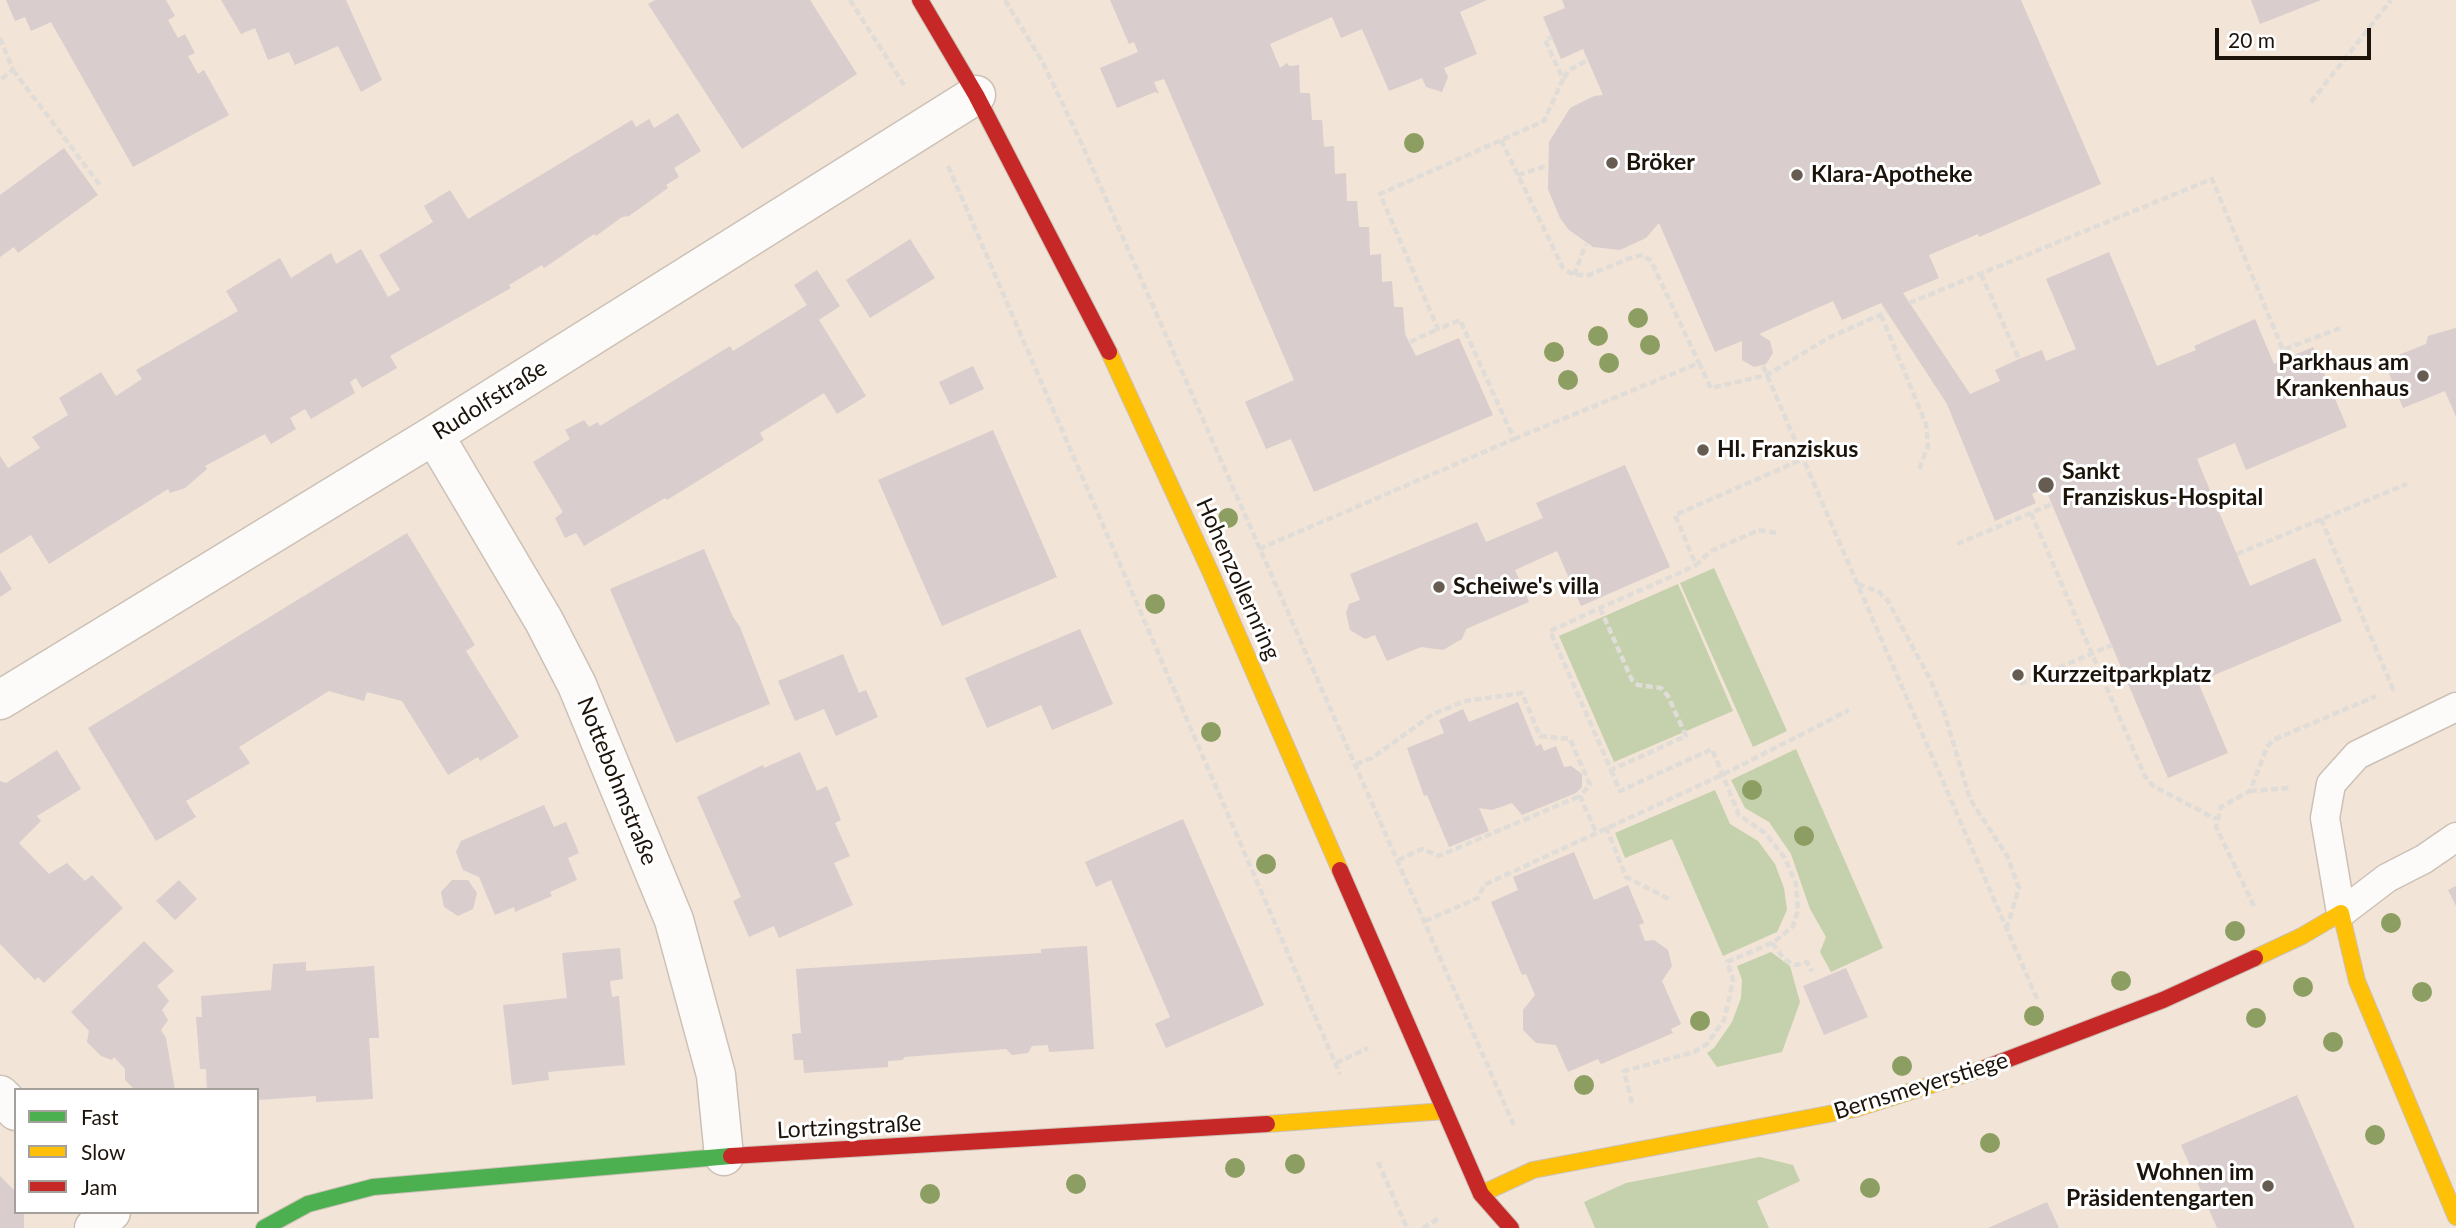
<!DOCTYPE html>
<meta charset="utf-8">
<style>
body{margin:0}
#map{position:relative;width:2456px;height:1228px;overflow:hidden;background:#f2e4d6;font-family:Lato,sans-serif}
canvas{display:block}
.legend{position:absolute;left:14px;top:1088px;width:245px;height:126px;box-sizing:border-box;background:#fff;border:2px solid #a4a19d;margin:0;padding:9px 12px;list-style:none;font-size:21px;color:#1c130a}
.legend li{display:flex;align-items:center;gap:14px;height:35px}
.legend b{width:35px;border:2px solid #a4a19d}
.scale{position:absolute;left:2215px;top:28px;width:156px;height:32px;box-sizing:border-box;border:4px solid #1c130a;border-top:0;padding-left:9px;font-size:21px;line-height:24px;white-space:nowrap;color:#1c130a;-webkit-text-stroke:5px #fff;paint-order:stroke}
</style>
<div id="map">
<canvas width="2456" height="1228"></canvas>
<ul class="legend">
<li><b style="height:9px;background:#4caf50"></b>Fast</li>
<li><b style="height:9px;background:#ffc107"></b>Slow</li>
<li><b style="height:9px;background:#c62828"></b>Jam</li>
</ul>
<div class="scale">20 m</div>
</div>
<script>
const c = document.querySelector('canvas').getContext('2d');
c.lineJoin = 'round';
function paint(path, color) { c.fillStyle = color; c.fill(path, 'evenodd'); }
const shape = rows => new Path2D(rows.map(r => 'M' + r).join(''));
function trace(path, color, width, dash) { c.strokeStyle = color; c.lineWidth = width; c.lineCap = dash ? 'butt' : 'round'; c.setLineDash(dash || []); c.stroke(path); }
function label(font, color, halo, rows, align = 'center') {
  c.font = font + ' Lato,sans-serif'; c.lineWidth = 6; c.setLineDash([]); c.textBaseline = 'middle'; c.strokeStyle = halo; c.fillStyle = color; for (const [text, x, y, turn = 0] of rows) {
    c.save(); c.translate(x, y); c.rotate((+turn || 0) * Math.PI / 180); c.textAlign = isNaN(turn) ? turn : align; if (halo) c.strokeText(text, 0, 0); c.fillText(text, 0, 0); c.restore();
  }
}
paint(shape([
 [1714,568,1787,731,1753,747,1680,583],
 [1678,584,1733,711,1614,762,1559,636],
 [1796,749,1883,948,1831,972,1820,952,1826,937,1810,909,1791,854,1769,822,1745,808,1731,780],
 [1715,790,1730,824,1758,841,1775,864,1784,888,1787,910,1777,932,1723,956,1672,839,1625,858,1615,833],
 [1771,952,1790,966,1800,1002,1782,1052,1717,1067,1707,1053,1714,1048,1732,1022,1741,998,1742,980,1737,966],
 [1760,1157,1793,1165,1800,1181,1757,1201,1769,1228,1595,1228,1584,1202,1626,1183]
]), '#c5d1ac');
paint(shape([
 [6,0,166,0,175,16,168,20,178,38,185,34,195,53,188,56,198,74,204,70,229,115,133,167,51,22,31,31,25,17,15,21],
 [221,0,346,0,382,80,361,92,338,46,295,65,289,52,268,60,255,28,241,34],
 [655,0,810,0,857,74,742,149,648,4],
 [1110,0,1487,0,1460,12,1477,54,1444,68,1448,77,1442,92,1426,87,1422,78,1389,91,1362,29,1341,38,1332,17,1270,44,1280,68,1287,63,1289,66,1299,65,1300,93,1310,93,1312,120,1322,120,1324,147,1334,146,1335,174,1346,173,1347,201,1357,201,1359,227,1369,227,1370,255,1381,254,1382,282,1392,281,1394,307,1403,307,1405,334,1416,356,1459,338,1493,415,1314,492,1291,439,1266,449,1245,402,1294,380,1164,79,1154,82,1159,94,1155,92,1117,108,1100,68,1138,52,1134,42,1129,44],
 [1562,0,2021,0,2101,184,1979,237,1978,234,1929,255,1939,278,1903,293,1970,394,2000,381,1995,370,2019,359,2042,350,2046,361,2076,349,2046,279,2109,252,2157,366,2196,350,2194,346,2255,319,2274,364,2313,347,2347,427,2246,470,2235,443,2197,459,2250,586,2315,558,2342,621,2198,682,2228,753,2168,778,2045,488,2032,494,2036,503,1995,521,1947,404,1881,303,1842,320,1833,301,1759,334,1770,341,1773,353,1766,364,1754,367,1742,360,1742,341,1715,352,1659,223,1646,238,1620,250,1593,247,1569,230,1560,218,1548,189,1549,142,1570,108,1594,96,1603,95,1583,49,1561,59,1543,17,1565,8],
 [2251,0,2321,0,2260,24],
 [678,113,701,151,674,168,679,177,666,185,668,188,629,216,622,217,596,236,594,234,544,268,542,265,509,285,511,288,390,356,397,368,362,388,356,378,350,382,355,393,311,419,305,409,290,418,296,429,271,444,265,434,205,466,207,469,185,488,170,493,168,489,49,564,31,535,0,554,0,456,8,468,40,448,32,437,68,415,59,398,101,372,116,396,142,379,136,370,238,311,226,291,280,258,291,278,331,253,336,264,361,249,388,297,400,290,379,255,433,222,424,206,450,190,468,219,632,120,636,127,649,119,654,128],
 [64,148,98,195,18,253,14,247,0,257,0,195],
 [910,239,935,278,870,318,846,280],
 [817,270,840,306,819,320,866,396,837,414,824,393,760,433,764,440,667,500,665,498,584,546,576,533,565,538,555,518,563,512,533,462,570,439,565,430,584,420,589,427,598,422,600,426,730,346,733,351,807,305,794,285],
 [2456,328,2456,417,2445,391,2403,408,2384,361,2426,344,2428,336],
 [973,366,984,389,950,405,939,382],
 [993,430,1057,577,942,626,878,480],
 [1625,465,1670,567,1581,606,1557,551,1515,570,1529,602,1466,629,1462,639,1443,650,1421,647,1387,661,1375,635,1365,639,1350,630,1346,613,1349,604,1360,600,1350,574,1477,522,1486,542,1543,518,1536,503],
 [407,533,475,645,466,651,519,737,480,761,478,757,448,775,402,701,367,692,364,701,329,691,239,747,250,763,186,801,196,817,156,841,88,728],
 [704,549,733,617,740,627,770,704,676,743,610,589],
 [0,570,12,589,0,597],
 [1080,629,1113,704,1052,730,1041,705,987,728,965,678],
 [843,654,859,693,866,690,878,717,836,736,824,709,795,721,778,681],
 [1518,702,1536,746,1541,744,1544,751,1556,746,1564,767,1571,766,1582,774,1582,787,1576,793,1522,815,1512,803,1492,810,1479,808,1489,831,1449,847,1427,795,1424,796,1407,748,1444,733,1439,720,1463,709,1469,722],
 [57,750,81,789,37,816,41,821,19,843,49,874,67,863,85,881,92,875,123,908,44,983,38,977,35,980,0,944,0,781,6,783],
 [800,752,817,791,827,786,841,820,835,823,850,856,834,863,853,905,779,938,774,926,749,937,733,901,741,897,697,797,763,765,764,768],
 [544,805,554,827,566,822,579,853,568,858,577,880,550,892,552,896,515,912,514,907,495,915,479,877,463,870,456,852,461,841],
 [1183,819,1264,1005,1166,1048,1155,1024,1170,1017,1111,880,1096,887,1085,862],
 [1574,852,1594,900,1628,885,1644,923,1639,925,1645,941,1654,940,1668,950,1672,966,1662,981,1681,1024,1671,1029,1673,1033,1601,1064,1598,1059,1568,1072,1556,1045,1536,1043,1523,1030,1523,1010,1535,995,1526,974,1522,975,1491,902,1518,890,1513,877],
 [179,880,197,899,175,920,156,901],
 [452,880,468,880,477,893,473,909,458,916,444,907,441,892],
 [2456,886,2456,906,2448,890],
 [144,941,174,971,157,986,169,1001,162,1010,168,1020,161,1030,166,1038,175,1090,135,1090,125,1080,125,1069,114,1057,112,1060,101,1056,87,1042,89,1031,71,1012],
 [1087,946,1094,1049,1049,1052,1048,1045,1032,1046,1028,1053,1012,1055,1006,1049,904,1057,903,1060,888,1061,888,1067,804,1073,803,1060,794,1060,792,1034,801,1033,796,969,1041,953,1041,949],
 [620,948,623,979,610,981,612,997,619,996,625,1065,548,1072,549,1080,512,1085,503,1005,567,998,562,953],
 [306,962,306,971,374,966,379,1038,369,1038,373,1099,316,1102,316,1096,257,1100,257,1090,207,1090,206,1069,200,1069,196,1017,202,1017,201,996,271,990,273,964],
 [1846,968,1868,1017,1824,1035,1803,986],
 [2297,1095,2355,1228,2217,1228,2181,1145],
 [0,1176,16,1192,16,1212,24,1212,24,1228,0,1228],
 [2047,1202,2059,1228,1988,1228]
]), '#d9cdcd');
const lane = shape([
 [2456,707,2357,755,2331,784,2325,818,2341,913,2387,878,2424,859,2456,837]
]);
const street = shape([
 [434,435,544,621,577,685,674,920,716,1075,724,1156],
 [0,700,434,435,976,95],
 [0,1095,16,1111],
 [94,1228,111,1212]
]);
const fast = shape([
 [264,1228,308,1204,373,1187,731,1156]
]);
const slow = shape([
 [1109,352,1210,571,1340,870],
 [2255,958,2302,936,2341,913,2357,981,2456,1217],
 [1267,1124,1445,1111],
 [1481,1194,1533,1170,1855,1109,1985,1068]
]);
const jam = shape([
 [920,0,976,95,1109,352],
 [1340,870,1481,1194,1511,1228],
 [1985,1068,2163,1000,2255,958],
 [731,1156,1267,1124]
]);
trace(lane, '#ccc1b6', 31);
trace(street, '#ccc1b6', 41);
trace(fast, '#ccc1b6', 18);
trace(slow, '#ccc1b6', 18);
trace(jam, '#ccc1b6', 18);
trace(shape([
 [850,0,904,85],
 [1005,0,1043,63,1080,140,1515,1128],
 [0,38,13,70,0,80],
 [13,70,100,185],
 [1564,78,1569,70,1588,60],
 [2311,102,2391,0],
 [1501,140,1563,268,1574,275,1589,275,1633,257,1643,255,1651,261,1699,363],
 [948,166,1340,1074],
 [1518,175,1546,166],
 [1981,274,2019,359],
 [1574,275,1586,244],
 [1909,303,2212,179,2283,350,2340,328],
 [1881,315,1926,424,1928,446,1918,472],
 [1410,342,1438,329],
 [1763,366,2038,1001],
 [1514,439,1699,363,1711,388,1767,375,1828,338,1887,312],
 [2031,513,2145,776,2153,786,2216,819],
 [2321,519,2393,689,2396,688],
 [1776,533,1759,530,1711,551,1696,565,1675,515,1803,459],
 [1957,544,2052,504],
 [1259,549,1514,439,1460,320,1438,329,1380,194,1544,121,1563,79,1545,40,1552,37],
 [2237,554,2407,484],
 [1858,584,1879,592,1888,601,1930,679,1944,712,1970,799,2007,856,2019,888,2007,927],
 [1600,608,1632,680,1638,685,1661,688,1668,696,1686,736,1611,770,1550,631,1600,608,1675,575,1696,565],
 [2020,684,2112,645],
 [1356,764,1372,758,1433,714,1465,701,1522,693,1540,736,1570,739,1590,785,1580,796,1596,832],
 [1611,770,1620,791,1712,749,1739,815,1765,833,1785,858,1796,884,1798,910,1793,926,1774,942,1727,962,1733,979,1730,995,1724,1020,1707,1044,1694,1052,1624,1071,1632,1103],
 [2250,791,2289,788],
 [1606,827,1626,877,1669,899],
 [1398,860,1422,849,1439,856,1580,796],
 [2254,906,2216,827,2221,807,2250,791,2267,747,2273,740,2376,696],
 [1425,921,1478,898,1484,885,1722,775,1849,710],
 [1772,943,1785,960,1796,965,1807,962,1812,971],
 [1336,1063,1368,1048],
 [1378,1162,1407,1228],
 [1423,1228,1441,1217]
]), '#e0dcd8', 4.5, [7, 3.5]);
trace(lane, '#fdfbf9', 28);
trace(street, '#fdfbf9', 38);
trace(fast, '#4caf50', 16);
trace(slow, '#ffc107', 16);
trace(jam, '#c62828', 16);
c.fillStyle = '#8c9e62';
for (const [x, y] of [
 [1414,143],
 [1638,318],
 [1598,336],
 [1650,345],
 [1554,352],
 [1609,363],
 [1568,380],
 [1228,518],
 [1155,604],
 [1211,732],
 [1752,790],
 [1804,836],
 [1266,864],
 [2391,923],
 [2235,931],
 [2121,981],
 [2303,987],
 [2422,992],
 [2034,1016],
 [2256,1018],
 [1700,1021],
 [2333,1042],
 [1902,1066],
 [1584,1085],
 [2375,1135],
 [1990,1143],
 [1295,1164],
 [1235,1168],
 [1076,1184],
 [1870,1188],
 [930,1194]
]) { c.beginPath(); c.arc(x, y, 10, 0, 2 * Math.PI); c.fill(); }
for (const [x, y, r, color] of [
 [1612,163,7,"#675c51"],
 [1797,175,7,"#675c51"],
 [2423,376,7,"#675c51"],
 [1703,450,7,"#675c51"],
 [2046,485,9,"#675c51"],
 [1439,587,7,"#675c51"],
 [2018,675,7,"#675c51"],
 [2268,1186,7,"#675c51"]
]) { const dot = new Path2D(); dot.arc(x, y, r, 0, 2 * Math.PI); c.fillStyle = color; c.fill(dot); trace(dot, '#fff', 2.5); }
label('bold 23px', '#1c130a', '#fff', [
 ["Bröker",1626,163],
 ["Klara-Apotheke",1811,175],
 ["Parkhaus am",2409,363,"right"],
 ["Krankenhaus",2409,389,"right"],
 ["Hl. Franziskus",1717,450],
 ["Sankt",2062,472],
 ["Franziskus-Hospital",2062,498],
 ["Scheiwe's villa",1453,587],
 ["Kurzzeitparkplatz",2032,675],
 ["Wohnen im",2254,1173,"right"],
 ["Präsidentengarten",2254,1199,"right"]
], 'left');
label('23px', '#1c130a', '#fff', [
 ["Rudolfstraße",490,400,-32],
 ["Hohenzollernring",1238,579,66],
 ["Nottebohmstraße",617,781,68],
 ["Bernsmeyerstiege",1921,1086,-17],
 ["Lortzingstraße",849,1127,-3]
]);
</script>
